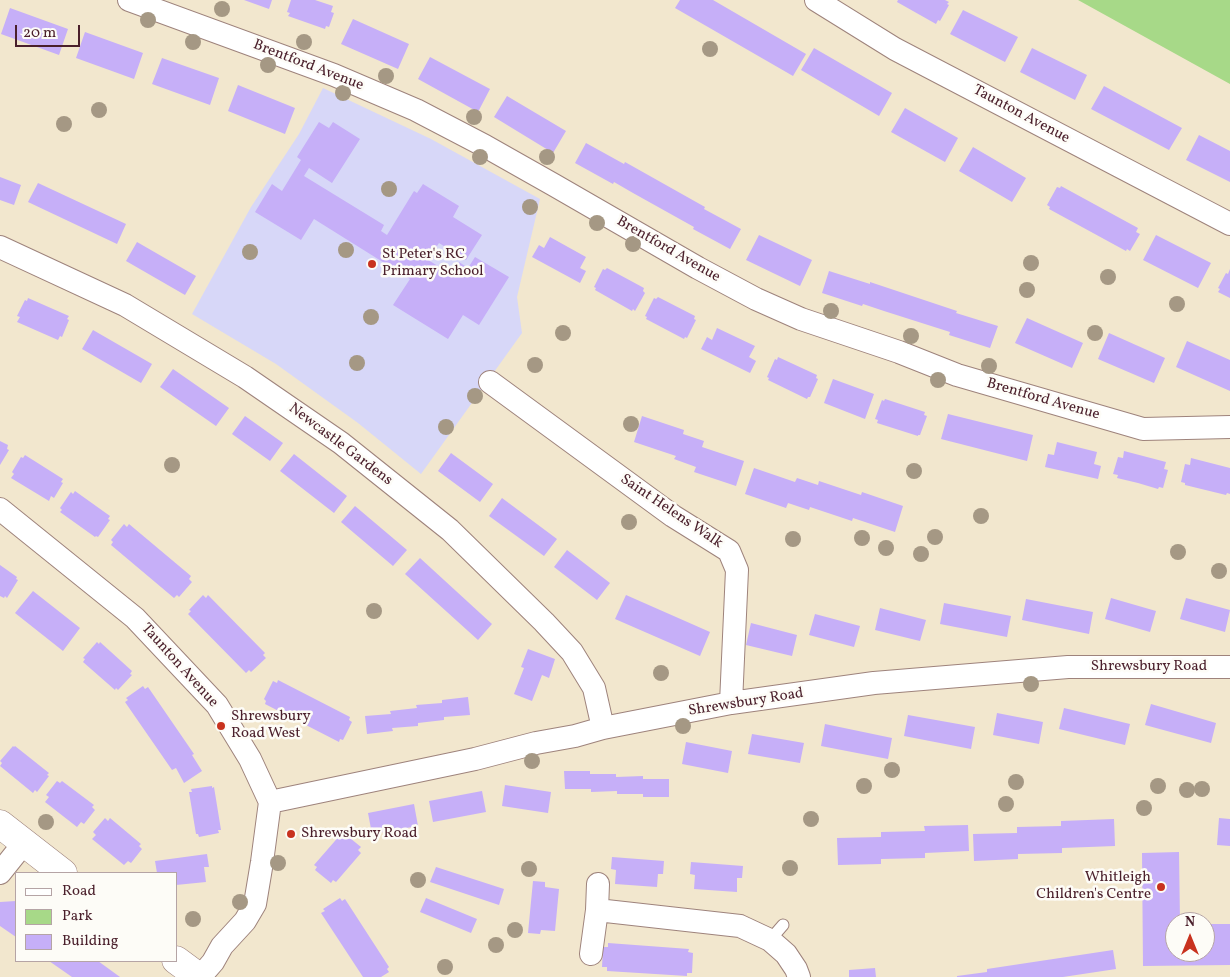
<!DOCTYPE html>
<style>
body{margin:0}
#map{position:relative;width:1230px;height:977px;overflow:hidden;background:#f2e7ce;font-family:Vollkorn,serif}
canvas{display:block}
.legend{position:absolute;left:15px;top:872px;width:162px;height:90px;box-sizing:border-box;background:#fdfcf7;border:1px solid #b5a4a5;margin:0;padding:6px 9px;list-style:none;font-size:15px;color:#4a1f2b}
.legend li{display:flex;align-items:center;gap:10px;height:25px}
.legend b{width:25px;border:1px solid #b5a4a5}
.north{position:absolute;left:1165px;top:912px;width:50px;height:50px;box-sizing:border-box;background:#fdfcf7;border:1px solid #b5a4a5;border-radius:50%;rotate:0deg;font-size:14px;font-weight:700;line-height:20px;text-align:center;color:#4a1f2b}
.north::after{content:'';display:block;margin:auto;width:18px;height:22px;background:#c8321e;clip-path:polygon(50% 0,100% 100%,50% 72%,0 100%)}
.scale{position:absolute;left:15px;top:25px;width:65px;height:22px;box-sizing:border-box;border:2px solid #4a1f2b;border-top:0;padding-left:6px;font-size:15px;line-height:18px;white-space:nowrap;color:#4a1f2b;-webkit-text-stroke:4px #fdfcf7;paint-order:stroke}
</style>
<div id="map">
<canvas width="1230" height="977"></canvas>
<ul class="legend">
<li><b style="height:6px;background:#fff"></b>Road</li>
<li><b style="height:14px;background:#a7d988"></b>Park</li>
<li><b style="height:14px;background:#c6aff8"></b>Building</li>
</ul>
<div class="north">N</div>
<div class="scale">20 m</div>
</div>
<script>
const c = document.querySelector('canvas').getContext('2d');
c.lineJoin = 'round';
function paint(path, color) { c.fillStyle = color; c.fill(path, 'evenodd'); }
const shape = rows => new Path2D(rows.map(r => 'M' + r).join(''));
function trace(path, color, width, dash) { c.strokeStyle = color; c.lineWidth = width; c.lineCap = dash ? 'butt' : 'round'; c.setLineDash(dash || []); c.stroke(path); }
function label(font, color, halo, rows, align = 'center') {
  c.font = font + ' Vollkorn,serif'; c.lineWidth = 5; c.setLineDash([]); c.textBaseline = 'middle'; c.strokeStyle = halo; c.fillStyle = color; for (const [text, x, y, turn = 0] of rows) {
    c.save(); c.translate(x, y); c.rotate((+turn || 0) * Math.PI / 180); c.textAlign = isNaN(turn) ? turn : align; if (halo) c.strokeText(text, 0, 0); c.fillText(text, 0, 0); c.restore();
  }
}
paint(shape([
 [323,88,431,139,540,199,517,297,522,333,421,474,358,423,276,364,192,314,251,207,299,134]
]), '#d7d7f8');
paint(shape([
 [1078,0,1230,0,1230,85,1230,84]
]), '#a7d988');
paint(shape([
 [244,0,272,0,269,9],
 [291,0,315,0,333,6,331,12,334,13,329,27,326,26,325,29,288,16,290,13,287,12],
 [680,0,713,0,806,54,793,76,675,8],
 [898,0,945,0,949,2,947,4,949,5,940,21,938,20,936,24,897,2],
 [10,8,68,29,59,55,1,34],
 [963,10,1018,37,1005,62,950,34],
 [353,19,409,44,398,69,341,44],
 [85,32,143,53,134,79,76,58],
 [814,48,892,93,879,116,801,70],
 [1032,48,1087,75,1075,100,1020,72],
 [430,57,490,89,478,112,418,79],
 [162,58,219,78,210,105,152,84],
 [238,85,295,108,285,134,228,111],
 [1104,86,1182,128,1169,150,1091,109],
 [507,96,566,131,553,153,494,117],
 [905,108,958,138,945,162,891,132],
 [319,122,329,128,333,122,360,139,332,183,309,168,304,176,384,225,381,231,387,235,414,191,417,193,423,184,459,206,453,217,482,235,466,260,439,243,428,260,443,269,445,265,454,270,459,262,468,268,475,257,509,277,479,325,463,315,448,339,393,305,410,279,314,219,301,240,255,212,272,184,282,191,301,160,297,157],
 [1199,135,1230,151,1230,182,1186,160],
 [586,143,624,164,625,162,705,207,704,209,741,229,730,249,693,229,694,227,633,193,614,182,613,184,575,163],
 [973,147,1026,178,1012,202,959,171],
 [0,177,21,185,14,205,0,200],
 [38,183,126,224,117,244,28,202],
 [1061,186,1138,228,1136,232,1140,234,1130,251,1127,249,1126,251,1049,209,1050,207,1047,205,1057,187,1060,188],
 [759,235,812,260,800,286,746,260],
 [1156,235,1211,263,1198,288,1143,260],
 [550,237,586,257,580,268,586,271,580,283,532,257,539,245,544,248],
 [137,242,196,276,185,295,126,261],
 [607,268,644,288,643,291,645,293,635,311,633,309,632,311,595,290,596,288,594,287,603,269,605,270],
 [1230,269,1230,298,1218,292,1220,289,1218,288,1226,273,1228,274],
 [829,271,870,284,870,282,957,311,956,313,998,326,990,348,949,335,950,332,884,311,863,304,862,306,822,293],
 [658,297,695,316,694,319,696,320,687,338,685,337,684,339,646,319,647,317,645,316,654,298,656,299],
 [28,298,69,316,67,319,69,320,62,337,60,336,58,340,17,322,20,317,17,316,25,300,27,301],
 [1027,318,1083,343,1072,368,1015,343],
 [717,328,755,346,749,357,756,361,750,373,701,349,707,337,712,340],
 [93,330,152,364,141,383,82,349],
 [1109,333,1165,358,1154,383,1098,359],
 [1187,341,1230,360,1230,391,1176,367],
 [778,357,817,375,816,378,818,379,810,397,808,397,807,399,768,380,769,378,767,377,775,359,777,360],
 [173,369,229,408,216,426,160,387],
 [833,379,874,394,865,419,824,403],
 [885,399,925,412,924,415,927,416,920,435,918,435,918,436,877,423,878,420,875,419,882,400,884,401],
 [948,414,1033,435,1027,461,941,439],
 [245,416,283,443,270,461,232,434],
 [642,416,684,430,683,434,704,441,702,447,744,461,736,486,694,472,696,467,674,459,676,456,634,442],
 [0,441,8,445,7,449,9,450,0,465],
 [1057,442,1097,452,1094,464,1101,466,1098,479,1045,467,1048,454,1054,455],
 [1124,451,1166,462,1164,469,1168,470,1163,488,1159,487,1158,489,1138,483,1117,478,1118,475,1113,474,1118,457,1123,458],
 [451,453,493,484,480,502,438,471],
 [294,454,347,496,334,513,280,471],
 [25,455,63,479,61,482,63,483,54,498,51,496,49,501,11,478,14,474,12,472,21,457,23,458],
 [1191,458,1230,468,1230,494,1227,493,1226,495,1185,485,1185,483,1181,482,1185,464,1190,465],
 [754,468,795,482,797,478,818,485,819,481,861,495,862,492,903,506,895,532,853,518,852,521,810,507,809,510,788,503,786,508,745,494],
 [75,491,110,516,108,519,110,520,98,537,96,536,95,537,60,512,62,510,60,508,71,492,73,494],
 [502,498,557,539,544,556,489,516],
 [355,506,407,550,393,566,341,522],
 [124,524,127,527,129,524,191,576,189,579,192,582,179,597,177,595,174,598,111,545,113,542,111,540],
 [567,550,610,583,597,600,554,567],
 [420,558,492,624,478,640,405,574],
 [0,565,17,577,16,579,18,580,7,598,5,596,4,598,0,596],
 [33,591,80,628,63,651,15,613],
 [203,595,206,598,208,595,265,653,263,655,266,658,251,672,249,670,246,673,188,614,191,611,189,610],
 [626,595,710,632,700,656,615,619],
 [1111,598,1156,611,1150,632,1105,619],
 [1186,598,1230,610,1225,632,1180,619],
 [1026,599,1093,612,1089,634,1022,620],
 [944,603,1011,616,1007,637,940,624],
 [880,608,926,620,920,641,875,630],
 [815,614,860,626,854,647,809,635],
 [751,623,797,635,792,656,746,645],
 [97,642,99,644,100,642,132,671,130,674,132,675,118,690,116,688,115,690,83,662,85,659,83,658],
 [528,649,555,659,549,678,542,675,532,701,514,694,524,668,521,667],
 [278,680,350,717,349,720,352,722,343,740,340,739,339,742,265,704,266,701,264,699,273,681,277,683],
 [143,686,145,689,148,687,183,738,194,754,192,755,202,771,184,783,176,768,172,770,125,702,128,700,126,698],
 [468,697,470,715,444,717,444,720,418,723,418,726,392,728,393,731,367,734,365,716,391,714,390,711,417,708,416,705,442,703,442,700],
 [1151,704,1216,723,1211,743,1145,725],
 [1064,708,1130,724,1125,745,1059,729],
 [997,713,1043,722,1039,744,993,735],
 [908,715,975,727,971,749,904,736],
 [825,724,892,738,888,759,821,746],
 [752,734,804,743,800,763,748,754],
 [686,742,732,751,728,773,682,764],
 [13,746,14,747,15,746,49,773,47,775,49,776,37,792,35,790,33,793,0,766,2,763,0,761],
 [564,771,590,771,590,774,616,774,616,777,643,776,643,779,669,779,669,797,643,797,643,794,617,794,617,791,591,792,591,789,565,789],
 [57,781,60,783,62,781,94,805,92,807,95,810,84,824,81,822,77,827,45,802,49,797,46,795],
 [505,785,551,792,548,813,502,806],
 [212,786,212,788,214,787,221,830,218,830,219,833,199,837,198,834,196,834,189,792,192,792,191,789],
 [482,791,486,812,433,822,429,801],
 [414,804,418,826,372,834,368,813],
 [105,818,108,821,110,818,141,844,139,846,142,849,131,863,128,861,124,865,92,839,96,835,93,832],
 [1219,818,1230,819,1230,846,1217,845],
 [1114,819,1115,846,1062,848,1062,853,1018,854,1018,859,974,861,973,834,1017,833,1017,827,1061,826,1061,821],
 [968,825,969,851,925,853,925,858,881,859,881,864,838,865,837,838,881,837,881,832,925,831,924,826],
 [341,834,344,837,345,834,361,847,358,850,361,853,336,882,333,880,331,883,315,870,317,867,314,865],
 [1179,852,1180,922,1175,922,1175,952,1205,952,1205,924,1230,924,1230,965,1143,966,1142,853],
 [207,854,209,867,204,867,206,882,176,885,176,873,157,873,155,861],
 [612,857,664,861,663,874,658,874,657,887,615,884,616,870,611,869],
 [691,862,743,866,742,878,737,878,737,892,694,889,695,875,690,874],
 [436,867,504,889,499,905,430,882],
 [533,881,545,882,545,887,559,889,555,931,541,930,540,934,528,933],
 [340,898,342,901,345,899,389,967,387,969,389,972,381,977,363,977,321,913,325,911,323,909],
 [426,898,477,919,471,933,420,912],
 [16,901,16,937,0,926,0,902],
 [608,943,689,949,688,952,693,953,692,973,687,973,687,976,607,971,607,967,602,967,603,947,608,947],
 [1113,950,1116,969,1063,977,957,977,957,976,987,972,987,969],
 [49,961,98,961,120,977,72,977],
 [875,968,876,977,849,977,849,970]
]), '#c6aff8');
const service = shape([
 [770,940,783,925]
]);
const minor = shape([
 [129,0,334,75,416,110,485,146,554,185,698,268,756,299,801,319,899,352,957,375,1143,429,1230,427],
 [816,0,895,49,1230,224],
 [0,247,125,305,245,377,341,443,450,530,544,622,572,652,594,688,603,728],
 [490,382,673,516,729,551,737,570,731,703],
 [0,509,135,618,217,705,250,759,270,802,262,862,255,904,245,921,222,946,213,962,200,977],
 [270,802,475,759,536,743,575,736,603,728,731,703,874,683,1068,667,1230,667],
 [0,873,24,843],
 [597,910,740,926,770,940,786,954,796,969,799,977],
 [591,954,597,910,598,884]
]);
const tertiary = shape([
 [0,824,63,873],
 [176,960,199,977]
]);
trace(service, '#9e837c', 13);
trace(minor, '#9e837c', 24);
trace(tertiary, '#9e837c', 29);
trace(service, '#fff', 11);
trace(minor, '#fff', 22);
trace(tertiary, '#fff', 28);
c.fillStyle = '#a59884';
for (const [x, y] of [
 [222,9],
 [148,20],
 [193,42],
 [304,42],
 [710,49],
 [268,65],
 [386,76],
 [343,93],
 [99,110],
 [474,117],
 [64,124],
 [480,157],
 [547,157],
 [389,189],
 [530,207],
 [597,223],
 [633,244],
 [346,250],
 [250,252],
 [1031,263],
 [1108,277],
 [1027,290],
 [1177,304],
 [831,311],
 [371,317],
 [563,333],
 [1095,333],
 [911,336],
 [357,363],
 [535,365],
 [989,366],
 [938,380],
 [475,396],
 [631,424],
 [446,427],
 [172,465],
 [914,471],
 [981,516],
 [629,522],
 [935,537],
 [862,538],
 [793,539],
 [886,548],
 [1178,552],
 [921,554],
 [1219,571],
 [374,611],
 [661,673],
 [1031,684],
 [683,726],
 [532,761],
 [892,770],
 [1016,782],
 [864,786],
 [1158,786],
 [1202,789],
 [1187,790],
 [1006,804],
 [1144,808],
 [811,819],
 [46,822],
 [278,863],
 [790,868],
 [529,869],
 [418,880],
 [240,902],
 [193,919],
 [515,930],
 [496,945],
 [445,967]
]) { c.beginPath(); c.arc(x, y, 8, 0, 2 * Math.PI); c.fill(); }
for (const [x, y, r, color] of [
 [372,264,5,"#c8321e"],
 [221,726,5,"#c8321e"],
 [291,834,5,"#c8321e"],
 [1161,887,5,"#c8321e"]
]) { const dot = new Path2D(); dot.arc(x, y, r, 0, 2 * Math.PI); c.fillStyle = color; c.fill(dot); trace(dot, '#fdfcf7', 2); }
label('15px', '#4a1f2b', '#fdfcf7', [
 ["Brentford Avenue",308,66,21],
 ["Taunton Avenue",1021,115,28],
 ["Brentford Avenue",668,250,30],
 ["Brentford Avenue",1043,400,16],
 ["Newcastle Gardens",340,445,37],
 ["Saint Helens Walk",671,512,34],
 ["Taunton Avenue",179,666,48],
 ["Shrewsbury Road",1149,667],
 ["Shrewsbury Road",746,703,-9]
]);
label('15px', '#4a1f2b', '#fdfcf7', [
 ["St Peter's RC",382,255],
 ["Primary School",382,272],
 ["Shrewsbury",231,717],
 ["Road West",231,734],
 ["Shrewsbury Road",301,834],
 ["Whitleigh",1151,878,"right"],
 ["Children's Centre",1151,895,"right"]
], 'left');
</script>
